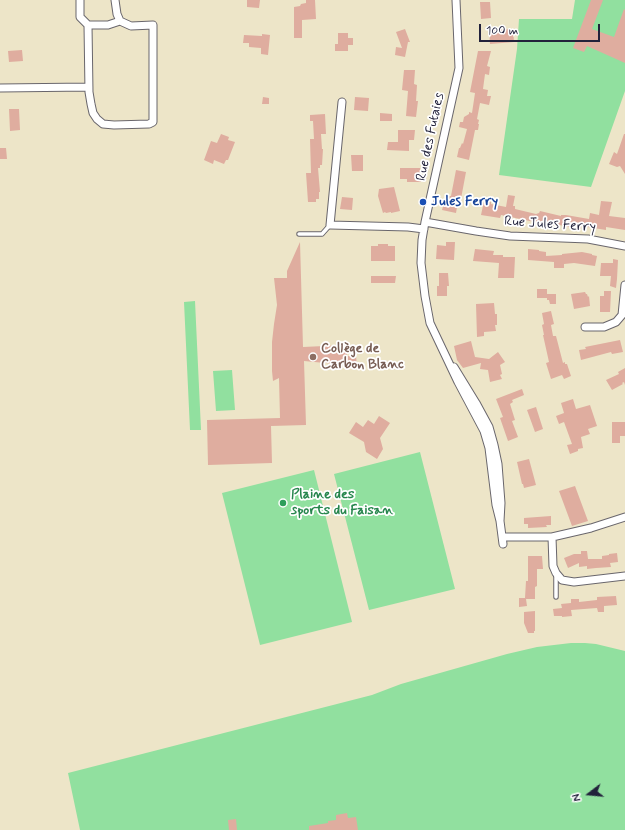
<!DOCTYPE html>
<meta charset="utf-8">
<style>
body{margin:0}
#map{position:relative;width:625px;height:830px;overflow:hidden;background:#ede5c8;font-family:Mynerve,sans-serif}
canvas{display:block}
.north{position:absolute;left:569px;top:774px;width:40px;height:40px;-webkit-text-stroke:3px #fff;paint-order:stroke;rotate:254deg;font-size:11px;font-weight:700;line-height:16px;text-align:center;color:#22223b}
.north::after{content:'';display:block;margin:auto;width:14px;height:18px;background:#22223b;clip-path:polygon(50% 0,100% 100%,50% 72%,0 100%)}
.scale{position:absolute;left:479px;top:24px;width:121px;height:18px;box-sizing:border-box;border:2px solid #22223b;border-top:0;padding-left:5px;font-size:12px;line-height:14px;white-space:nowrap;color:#22223b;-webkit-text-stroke:3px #fff;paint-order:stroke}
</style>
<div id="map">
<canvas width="625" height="830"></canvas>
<div class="north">N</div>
<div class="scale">100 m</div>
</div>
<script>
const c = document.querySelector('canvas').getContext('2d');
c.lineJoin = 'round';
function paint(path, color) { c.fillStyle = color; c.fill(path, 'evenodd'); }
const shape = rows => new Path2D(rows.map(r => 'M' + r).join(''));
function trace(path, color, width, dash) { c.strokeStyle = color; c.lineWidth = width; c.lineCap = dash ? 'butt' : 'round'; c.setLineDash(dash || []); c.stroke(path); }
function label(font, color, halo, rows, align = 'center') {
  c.font = font + ' Mynerve,sans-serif'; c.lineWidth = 3.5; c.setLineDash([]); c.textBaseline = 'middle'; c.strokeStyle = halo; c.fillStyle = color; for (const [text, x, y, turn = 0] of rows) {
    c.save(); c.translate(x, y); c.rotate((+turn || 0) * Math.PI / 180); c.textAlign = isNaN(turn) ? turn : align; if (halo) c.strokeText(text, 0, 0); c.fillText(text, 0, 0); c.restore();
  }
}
paint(shape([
 [575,0,625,0,625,91,591,187,499,175,517,49,519,19,572,19],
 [195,301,201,430,190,430,184,302],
 [232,370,235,410,216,411,213,371],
 [420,452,455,589,369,610,334,474],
 [314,470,352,622,260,645,222,493],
 [571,643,585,643,596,644,625,651,625,830,80,830,68,773,372,695,401,684,507,654,537,647]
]), '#91e09f');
paint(shape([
 [247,0,260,0,259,8,247,7],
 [306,0,315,0,316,19,302,20,302,38,294,38,294,7,300,6,301,4,306,3],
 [591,0,603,0,592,29,614,37,624,9,625,10,625,63,587,46,584,52,573,48],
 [480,2,490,2,491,18,481,19],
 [405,29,410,42,408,42,405,57,395,55,396,47,402,48,396,32],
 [513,29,514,42,490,44,489,30],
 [338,33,348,33,348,38,353,38,353,45,348,45,348,51,335,51,335,44,338,44],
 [262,34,270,35,268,55,261,54,261,48,249,47,249,43,243,43,244,35,262,36],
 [22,50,23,61,9,62,8,51],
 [478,51,491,51,487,66,490,67,489,75,485,74,483,89,488,90,487,96,491,96,489,105,480,103,477,119,479,120,478,124,479,124,478,130,475,130,469,160,457,157,459,148,460,148,462,143,463,144,467,129,459,127,460,122,463,122,464,117,469,114,469,112,472,113,475,93,470,92],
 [404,70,415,70,414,84,417,85,416,101,418,101,416,117,406,116,408,91,402,90],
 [263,97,269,98,269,104,262,104],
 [355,97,369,98,368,111,354,110],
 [9,109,19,109,20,130,10,131],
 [380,113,392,114,392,121,380,121],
 [325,114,326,134,321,134,322,149,323,149,322,165,320,165,320,168,318,168,320,192,319,192,319,199,316,199,316,202,308,202,306,173,311,173,310,139,314,139,313,121,310,121,310,115],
 [398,130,415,130,414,140,409,140,409,151,387,150,388,142,398,142],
 [221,134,229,137,228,140,235,142,228,160,226,160,224,164,214,160,213,164,204,160,211,141,217,143],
 [624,134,625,134,625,174,620,166,617,167,609,164,614,152,617,154],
 [0,148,6,148,7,159,0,159],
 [351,155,363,155,363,171,352,171],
 [400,168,420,168,421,182,407,182,407,179,400,179],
 [456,170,466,172,460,204,459,207,457,207,456,213,442,210,444,203,447,203,449,196,451,196],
 [394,187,400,211,391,213,391,212,386,213,385,212,383,213,378,196,379,189],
 [508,195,515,196,513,206,515,206,515,209,536,214,539,213,540,211,561,216,561,215,566,215,589,219,590,213,599,215,601,201,612,202,609,216,625,218,625,230,606,227,606,230,581,226,581,229,554,224,554,226,501,215,500,218,481,215,484,201,491,202,491,204,506,207],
 [342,197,353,198,352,210,340,209],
 [300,242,303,347,346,345,347,356,356,356,357,366,304,361,306,425,271,426,272,463,208,465,207,420,280,418,279,378,273,381,272,371,272,342,274,324,277,305,274,278,287,278,287,271],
 [446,242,455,242,454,260,436,259,437,245,446,246],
 [378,244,388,244,388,246,395,246,395,261,371,261,371,246,378,246],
 [475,249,494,251,493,255,503,255,503,257,515,257,514,278,498,278,499,263,473,261],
 [528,249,539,250,539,251,546,252,546,256,562,255,562,254,582,252,592,254,592,255,597,256,595,266,574,263,564,264,564,268,554,268,554,262,528,260],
 [613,259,618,260,617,279,616,288,610,286,611,276,600,276,601,263,613,263],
 [439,273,448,273,449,286,447,286,447,296,437,296,437,286,439,286],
 [371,276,396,276,395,283,371,283],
 [537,289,547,289,547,294,556,294,556,304,550,304,549,300,547,300,547,298,537,298],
 [604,291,611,291,610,312,600,312,600,296,604,296],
 [585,292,586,294,587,294,588,297,589,296,590,306,574,309,571,294],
 [494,303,495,314,497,314,497,325,495,325,496,331,484,332,484,336,477,337,476,304],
 [551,311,554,324,551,325,553,336,556,336,563,363,565,362,565,364,567,364,571,376,564,379,562,375,551,379,546,363,549,362,543,335,544,335,542,325,544,324,542,313],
 [620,340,623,352,612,354,611,352,581,360,579,350,586,349,585,347],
 [471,341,475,357,489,359,498,352,505,362,500,365,502,374,500,375,502,379,490,382,488,370,480,369,481,363,463,368,457,360,454,346],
 [625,368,625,385,624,382,622,383,623,384,612,390,606,380,619,374,618,372],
 [522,389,524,395,512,400,513,402,510,404,515,420,512,421,518,437,508,441,500,418,503,417,496,399],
 [573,399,576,409,590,405,597,426,588,429,590,434,581,437,583,448,578,449,578,451,570,454,567,445,572,444,564,422,559,424,556,416,564,413,561,403],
 [536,407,543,429,535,432,527,410],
 [379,416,390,423,380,438,383,449,377,459,366,452,364,442,349,433,356,422,363,427,368,420,374,424],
 [612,422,625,422,625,436,620,436,620,443,612,443],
 [529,459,536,485,524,488,523,484,522,484,517,462],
 [575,486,588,521,572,526,559,491],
 [551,516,551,525,546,525,547,527,528,528,528,524,524,524,524,518],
 [581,551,587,551,588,559,602,559,602,556,609,555,609,554,617,553,618,562,610,563,611,567,596,568,587,569,587,566,579,567,579,563,568,568,564,558,574,554,581,554],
 [528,556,542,556,543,569,537,569,537,586,535,587,535,599,526,599,527,606,519,607,519,598,525,598,526,581,528,581],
 [616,596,617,605,604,606,604,612,598,612,597,608,571,610,572,616,562,617,562,616,554,616,553,609,562,608,561,604,571,603,571,599,579,599,579,602,597,600,597,597],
 [535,611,535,631,534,631,534,633,528,633,524,623,524,612],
 [347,813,348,818,356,817,358,830,309,830,309,826,328,823,328,821,336,820,336,815],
 [236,819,237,830,229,830,228,820]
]), '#dfad9f');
const service = shape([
 [299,234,322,234,330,225],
 [556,597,556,574]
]);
const minor = shape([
 [80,0,80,17,88,25,108,25,120,21,131,26,153,25,153,122,149,124,114,125,103,124,97,119,93,113,91,104,89,92,88,25],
 [115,0,117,14,120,21],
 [456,0,459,68,425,222,422,240,421,263,425,296,430,323,458,382,484,431,489,448,496,505,500,521],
 [0,88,89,87],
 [342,102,330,225,408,227,424,229],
 [425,222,476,231,510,236,588,239,625,246],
 [585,327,604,327,616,322,622,315,625,285],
 [454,367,476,403,489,427,494,445,498,464,501,503,500,521,503,544],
 [503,537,552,537,591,528,625,517],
 [552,537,553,566,556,573,562,580,574,582,625,576]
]);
trace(service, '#69666c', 5.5);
trace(minor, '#69666c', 9);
trace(service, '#fff', 3.5);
trace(minor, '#fff', 7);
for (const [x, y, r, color] of [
 [423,202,4,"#1a4fb4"],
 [313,357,4,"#8d6e63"],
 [283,503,4,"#2e9e5b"]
]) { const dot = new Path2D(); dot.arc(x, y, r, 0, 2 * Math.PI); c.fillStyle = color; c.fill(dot); trace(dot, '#fff', 1.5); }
label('14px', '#22223b', '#fff', [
 ["Rue des Futaies",431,137,-78],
 ["Rue Jules Ferry",550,225,4]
]);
label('bold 14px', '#164399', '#fff', [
 ["Jules Ferry",431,202]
], 'left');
label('bold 14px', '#785e54', '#fff', [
 ["Collège de",321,349],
 ["Carbon Blanc",321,365]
], 'left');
label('bold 14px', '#27864d', '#fff', [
 ["Plaine des",291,495],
 ["sports du Faisan",291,511]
], 'left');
</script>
